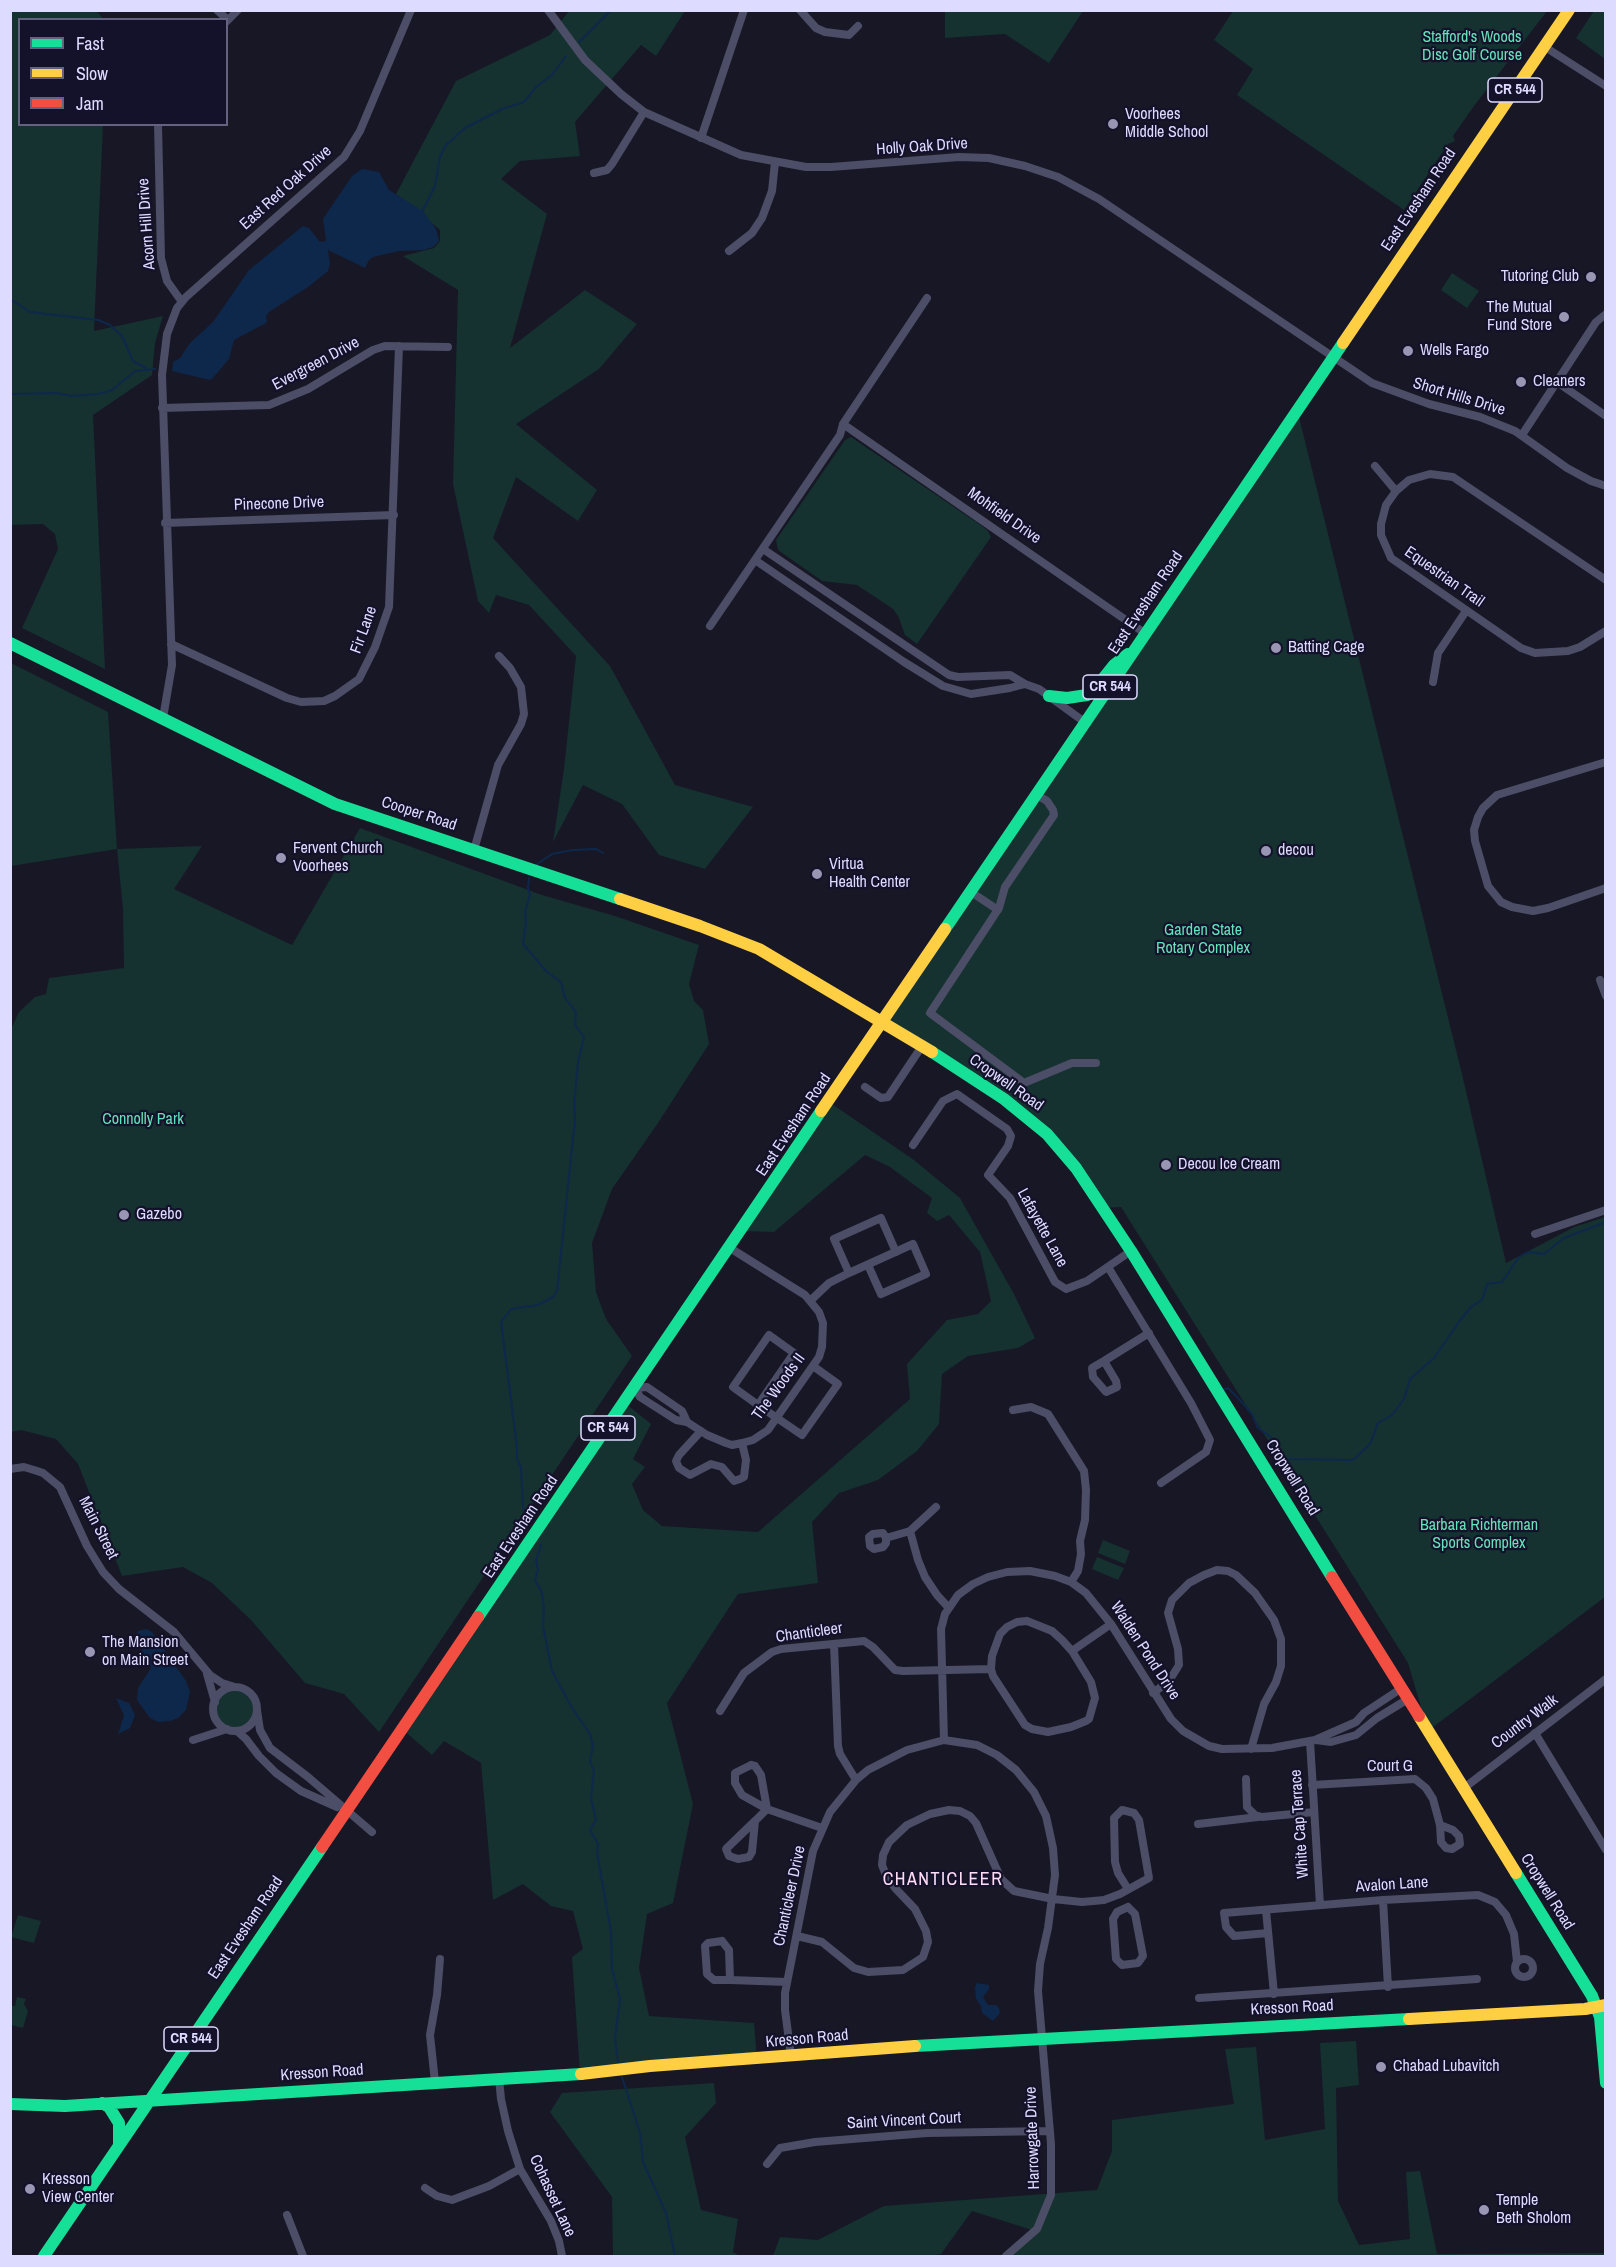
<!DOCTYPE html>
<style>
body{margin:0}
#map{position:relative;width:1616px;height:2267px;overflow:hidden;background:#181725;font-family:"Archivo Narrow",sans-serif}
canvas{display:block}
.frame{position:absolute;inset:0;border:12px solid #dddbff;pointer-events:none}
.legend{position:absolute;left:18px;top:18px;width:210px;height:108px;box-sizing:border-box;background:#14112b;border:2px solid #646280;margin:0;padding:8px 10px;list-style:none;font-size:18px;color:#dddbff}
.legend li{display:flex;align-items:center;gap:12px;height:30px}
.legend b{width:30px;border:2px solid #646280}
</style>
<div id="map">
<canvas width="1616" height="2267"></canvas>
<div class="frame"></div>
<ul class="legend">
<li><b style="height:8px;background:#16e098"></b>Fast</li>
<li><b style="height:8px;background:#ffcf43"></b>Slow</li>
<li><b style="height:8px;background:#f24e42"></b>Jam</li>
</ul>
</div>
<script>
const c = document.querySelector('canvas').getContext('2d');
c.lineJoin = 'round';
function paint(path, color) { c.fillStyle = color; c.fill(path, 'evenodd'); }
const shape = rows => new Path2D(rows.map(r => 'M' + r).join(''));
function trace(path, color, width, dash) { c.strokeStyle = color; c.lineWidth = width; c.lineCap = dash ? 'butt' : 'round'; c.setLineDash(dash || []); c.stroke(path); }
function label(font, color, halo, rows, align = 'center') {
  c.font = font + ' "Archivo Narrow",sans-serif'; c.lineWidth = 4.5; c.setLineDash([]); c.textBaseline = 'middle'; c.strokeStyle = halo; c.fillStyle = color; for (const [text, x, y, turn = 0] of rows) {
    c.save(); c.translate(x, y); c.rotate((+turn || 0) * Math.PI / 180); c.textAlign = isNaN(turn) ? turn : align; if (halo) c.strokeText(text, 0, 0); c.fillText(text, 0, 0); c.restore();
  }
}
paint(shape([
 [10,11,97,11,103,19,20,20,20,124,103,125,94,331,163,316,155,343,152,375,93,415,105,669,22,628,58,549,55,534,43,524,11,525],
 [569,11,685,11,656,56,641,45,575,122,580,156,520,161,501,179,547,214,510,348,585,290,637,324,599,369,516,424,597,490,578,521,516,477,493,538,610,666,675,785,753,807,705,869,659,855,622,804,583,785,553,842,564,769,576,656,529,605,496,595,489,613,478,601,453,484,458,290,403,256,434,248,440,241,440,230,396,194,456,81,550,35],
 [945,11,945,10,1083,11,1049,63,1005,34,945,38],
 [1233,11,1233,10,1547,11,1474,106,1453,136,1455,141,1448,144,1404,210,1237,95,1253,69,1214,40],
 [1594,11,1605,11,1605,59,1576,38],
 [1452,273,1479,291,1467,308,1441,290],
 [1297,409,1462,1074,1506,1263,1574,1227,1605,1217,1605,1597,1428,1731,1408,1663,1121,1207,1102,1208,1050,1136,883,1022],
 [851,437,982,526,988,531,991,537,917,644,905,635,898,616,893,609,857,585,822,581,778,550,776,540,845,440],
 [11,663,108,712,117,849,202,846,174,889,292,945,360,828,542,895,615,916,699,945,689,984,694,1001,703,1010,709,1044,658,1123,612,1189,592,1243,596,1292,606,1319,632,1356,379,1732,344,1694,305,1683,251,1620,212,1583,183,1567,122,1576,78,1464,56,1439,21,1430,11,1432,11,1029,19,1012,35,997,46,994,49,978,124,968,123,909,117,849,11,866],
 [829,1102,914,1160,960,1198,1014,1294,1035,1338,1018,1348,968,1356,942,1374,939,1424,917,1451,878,1480,839,1493,812,1522,818,1583,738,1594,667,1703,693,1804,673,1903,647,1914,639,1968,649,2016,754,2023,757,2059,580,2074,572,1957,583,1949,573,1911,551,1906,523,1884,493,1900,481,1763,444,1741,432,1755,402,1729,625,1403,651,1424,633,1459,645,1467,632,1484,643,1510,662,1526,758,1532,910,1399,907,1364,947,1320,978,1314,991,1301,980,1252,949,1215,937,1221,927,1213,932,1198,890,1167,865,1155,774,1232,742,1231],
 [1103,1540,1130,1551,1125,1564,1098,1553],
 [1097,1557,1124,1568,1118,1580,1092,1569],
 '214 1709a21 21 0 1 1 42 0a21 21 0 1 1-42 0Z',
 [18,1915,41,1921,34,1943,11,1937],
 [17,1997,26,1999,24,2004,28,2011,23,2028,11,2025,11,2006,15,2006],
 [1356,2041,1359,2085,1336,2088,1338,2201,1359,2245,1410,2239,1406,2172,1420,2171,1437,2254,1604,2253,1605,2256,1012,2256,1035,2231,972,2211,941,2254,930,2256,773,2256,780,2237,818,2240,884,2206,1097,2190,1112,2151,1112,2120,1234,2104,1225,2049,1256,2047,1265,2140,1325,2129,1320,2043],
 [714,2083,716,2103,685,2137,701,2210,738,2219,733,2252,740,2256,613,2256,612,2197,550,2112,562,2093]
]), '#153130');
paint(shape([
 [362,169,379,172,389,190,423,211,436,229,439,241,433,247,424,250,399,251,373,257,369,260,365,268,328,250,330,264,328,271,308,287,269,312,266,316,267,321,266,323,234,340,229,359,213,378,210,380,172,371,173,362,180,358,190,343,213,322,249,270,303,226,309,228,320,242,326,241,323,219,352,176],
 [146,1629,152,1632,163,1648,186,1681,190,1692,186,1710,178,1718,170,1721,158,1722,150,1718,137,1700,138,1688,151,1668,136,1639,138,1631],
 [116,1698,129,1703,135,1715,130,1728,118,1734,124,1715],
 [977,1983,989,1985,989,1989,983,1997,988,2005,996,2005,999,2008,1000,2013,993,2021,982,2013,981,2006,976,1999,975,1987]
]), '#0e284b');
trace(shape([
 [579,42,611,10],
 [422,212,435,186,440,157,445,146,465,128,502,109,524,102,537,86,552,75,566,56],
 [10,299,30,312,98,320,110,325,122,336,133,361,146,368],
 [10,394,57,393,72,396,98,394,112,390,135,371,155,369],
 [533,867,552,854,572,850,596,849,603,853],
 [1223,1390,1228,1388,1238,1398,1252,1414,1258,1428,1271,1437,1284,1459,1353,1460,1370,1444,1378,1423,1392,1415,1404,1399,1410,1379,1434,1358,1461,1319,1471,1307,1482,1300,1487,1284,1502,1282,1519,1257,1524,1254,1529,1252,1544,1254,1564,1238,1606,1222],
 [528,1517,523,1507,521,1467,517,1459,517,1447,501,1322,511,1309,538,1305,553,1297,557,1291,575,1119,574,1104,578,1062,584,1037,575,1025,576,1012,565,998,561,982,547,972,523,944,526,922,525,912,530,895,528,888,529,878],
 [541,1545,536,1560,538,1569,535,1580,542,1593,544,1609,543,1626,552,1671,572,1708,590,1734,593,1746,590,1761,594,1772,591,1798,596,1820,590,1830,598,1844,597,1853,611,1932,612,1969,620,1999,615,2038,618,2063],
 [622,2077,640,2133,643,2162,666,2213,675,2256]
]), '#0e284b', 2);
trace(shape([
 [217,10,228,20],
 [548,10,585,60,621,94,644,112,741,155,806,167,831,167,959,157,989,158,1025,166,1058,177,1099,199,1372,383,1429,404,1480,417,1515,431,1567,468,1591,481,1606,486],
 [800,10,816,28,825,32,849,35,858,26],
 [226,22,238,10],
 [1545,47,1606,86],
 [158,124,161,258,167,281,182,302],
 [701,138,744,10],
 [594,173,607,170,612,164,644,112],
 [729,251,752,233,762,218,772,191,775,162],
 [1557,382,1606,416],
 [162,408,269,405,308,389,373,350,385,346,448,347],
 [843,424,1146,634],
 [1522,435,1596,322,1606,314],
 [1375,466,1396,491],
 [165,523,394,515],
 [763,549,949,675,958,677,1010,675,1025,684,1039,689,1086,723],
 [755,560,904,662,943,686,971,694,1010,688,1025,684],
 [1606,580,1453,477,1430,474,1409,480,1396,491,1386,505,1381,524,1381,535,1391,558,1521,648,1535,653,1568,651,1580,647,1606,631],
 [710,626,840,435,843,424,927,298],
 [171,644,287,698,301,702,324,701,335,696,359,679,375,647,389,607,399,346],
 [1433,682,1438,653,1466,611],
 [163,718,172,665,162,375,167,334,177,308,186,297,344,157,360,131,411,10],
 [1606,762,1497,795,1483,808,1478,817,1474,830,1475,841,1488,886,1501,902,1512,907,1533,911,1548,908,1606,888],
 [1037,795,1047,801,1053,810,1054,815,1005,887,999,908,930,1013,1024,1083,1072,1063,1096,1063],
 [474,850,498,765,521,724,524,714,521,687,510,668,499,656],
 [971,892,998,910],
 [1600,980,1606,996],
 [865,1087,881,1098,888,1097,922,1046],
 [913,1145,943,1101,957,1094,1007,1129,1011,1136,1008,1146,988,1175,1010,1198,1055,1282,1066,1289,1087,1281,1131,1251],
 [1535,1234,1606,1210],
 [1108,1267,1191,1403,1210,1440,1206,1452,1161,1483],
 [849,1273,834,1239,881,1218,896,1252],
 [810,1301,829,1283,849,1273,913,1244,926,1274,881,1294,868,1265],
 [1104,1361,1116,1381,1117,1387,1106,1392,1093,1377,1092,1368,1104,1361],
 [1104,1361,1149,1333],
 [758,1405,794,1353,769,1335,733,1387,758,1405,777,1418,802,1435,838,1384,813,1366],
 [1013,1410,1031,1407,1048,1414,1084,1471,1086,1490,1085,1520,1080,1541,1081,1554,1078,1571,1071,1582],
 [687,1422,682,1411,647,1387,635,1388,640,1397,676,1420,687,1422,707,1435,726,1443,732,1445,742,1443,753,1440,768,1430,819,1357,822,1347,823,1323,819,1312,805,1295,730,1248],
 [701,1431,679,1455,676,1461,679,1468,690,1475,711,1464,722,1467,734,1481,740,1479,744,1477,746,1460,742,1443],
 [10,1469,24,1467,34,1470,43,1473,60,1487,87,1546,103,1572,119,1589,174,1632,210,1675,222,1683,235,1687],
 [910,1531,918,1560,925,1577,937,1595,948,1607],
 [910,1531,936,1507],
 [886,1538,886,1543,883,1547,874,1549,870,1546,869,1537,873,1534,883,1533,886,1538,910,1531],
 [1027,1621,1052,1631,1062,1640,1072,1651,1091,1682,1095,1698,1089,1719,1086,1721,1071,1727,1048,1732,1032,1729,1025,1725,993,1676,991,1669,992,1656,1000,1634,1007,1627,1017,1622,1027,1621],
 [834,1644,838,1746,840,1754,856,1780],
 [1072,1651,1111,1624],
 [207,1674,215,1702],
 '213 1709a22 22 0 1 1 44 0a22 22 0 1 1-44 0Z',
 [1153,1693,1169,1681,1179,1665,1178,1649,1168,1613,1172,1600,1189,1583,1204,1575,1217,1570,1228,1571,1236,1575,1255,1593,1274,1620,1281,1639,1281,1666,1276,1682,1264,1704,1251,1749],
 [257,1710,260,1730,270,1748,308,1777,372,1832],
 [720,1711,744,1673,772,1652,781,1649,864,1641,873,1647,895,1670,903,1671,991,1669],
 [237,1731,246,1739,259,1756,276,1773,301,1791,337,1807],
 [1535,1733,1606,1850],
 [193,1740,227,1729],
 [944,1740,941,1629,945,1614,958,1595,973,1584,988,1577,1007,1572,1030,1571,1055,1576,1071,1582,1086,1593,1111,1624,1171,1719,1183,1731,1209,1746,1222,1749,1272,1748,1315,1740,1356,1722,1364,1713,1402,1688],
 [1316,1740,1331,1742,1356,1735,1377,1718,1408,1699],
 [1310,1741,1320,1905],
 [751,1765,755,1766,761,1775,767,1809,742,1795,735,1783,735,1773,751,1765],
 [1246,1779,1247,1807,1255,1815,1262,1817,1314,1812],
 [1312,1785,1415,1779,1426,1788,1433,1799,1440,1825],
 [1464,1788,1606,1679],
 [755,1821,752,1852,749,1857,738,1859,729,1856,726,1849,755,1821],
 [755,1821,767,1809,822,1828],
 [1198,1824,1258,1817],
 [1440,1825,1453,1830,1459,1836,1460,1844,1452,1849,1446,1848,1441,1842,1440,1825],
 [1383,1900,1388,1987],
 [1128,1907,1135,1914,1143,1956,1138,1963,1122,1965,1116,1959,1113,1919,1117,1912,1128,1907],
 [1266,1910,1274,1994],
 [1268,1933,1234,1936,1226,1927,1224,1913,1383,1900,1478,1895,1495,1902,1506,1915,1514,1934,1517,1962],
 [797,1936,822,1942,854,1968,868,1972,903,1970,923,1957,928,1942,926,1931,915,1909,895,1888,886,1875,882,1865,883,1855,889,1842,907,1825,930,1814,949,1810,960,1811,970,1816,976,1823,1001,1879,1014,1891,1053,1899,1082,1902,1104,1900,1120,1894,1149,1878,1139,1820,1134,1813,1122,1810,1114,1818,1115,1862,1118,1873,1128,1889],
 [722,1941,729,1950,730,1980,714,1980,707,1974,705,1946,708,1943,722,1941],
 '1515 1968a9 9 0 1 1 18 0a9 9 0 1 1-18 0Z',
 [730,1980,787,1982],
 [1199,1998,1477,1979],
 [791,2056,785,2010,785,1993,813,1851,830,1812,856,1780,868,1770,907,1750,944,1740,977,1745,997,1755,1016,1770,1034,1792,1046,1816,1053,1848,1055,1875,1048,1928,1040,1964,1038,1991,1051,2144,1051,2195,1037,2229,1006,2256],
 [499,2078,501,2099,508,2131,520,2169,551,2221,559,2241,562,2256],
 [435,2082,430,2035,437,1995,440,1959],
 [767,2164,780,2148,815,2142,927,2133,1050,2131],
 [425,2188,437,2196,452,2200,489,2186,520,2169],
 [287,2215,303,2256]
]), '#4c4d66', 8);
trace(shape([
 [10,643,335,804,620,899],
 [1049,696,1067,698,1087,695,1094,690,1114,665,1128,654],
 [945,929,1343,343],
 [932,1052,1004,1099,1047,1134,1076,1168,1131,1251,1332,1577],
 [478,1617,821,1111],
 [1516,1873,1592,1996,1600,2017,1606,2083],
 [915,2046,1409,2019],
 [102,2103,109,2107,119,2123,119,2144],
 [10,2104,65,2106,581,2074],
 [44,2256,322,1847]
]), '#16e098', 12);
trace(shape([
 [1343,343,1569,10],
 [620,899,700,926,759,949,932,1052],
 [821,1111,945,929],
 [1419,1716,1516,1873],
 [1409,2019,1585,2009,1606,2005],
 [581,2074,650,2066,915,2046]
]), '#ffcf43', 12);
trace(shape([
 [1332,1577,1419,1716],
 [322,1847,478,1617]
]), '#f24e42', 12);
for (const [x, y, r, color] of [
 [1113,124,6,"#9896b3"],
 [1591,277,6,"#9896b3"],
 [1564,317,6,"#9896b3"],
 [1408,351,6,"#9896b3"],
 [1521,382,6,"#9896b3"],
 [1276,648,6,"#9896b3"],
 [1266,851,6,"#9896b3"],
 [281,858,6,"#9896b3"],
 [817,874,6,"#9896b3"],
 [1166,1165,6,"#9896b3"],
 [124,1215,6,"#9896b3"],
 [90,1652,6,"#9896b3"],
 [1381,2067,6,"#9896b3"],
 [30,2189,6,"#9896b3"],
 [1484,2210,6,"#9896b3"]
]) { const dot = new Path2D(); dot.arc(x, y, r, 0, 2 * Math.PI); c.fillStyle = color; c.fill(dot); trace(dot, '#14112b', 2); }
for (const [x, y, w] of [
 [1515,90,54],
 [1110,687,54],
 [608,1428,54],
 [191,2039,54]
]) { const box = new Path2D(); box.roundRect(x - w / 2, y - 12, w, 24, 4.5); c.fillStyle = '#14112b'; c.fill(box); trace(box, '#dddbff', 1.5); }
label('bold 15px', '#dddbff', null, [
 ["CR 544",1515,90],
 ["CR 544",1110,687],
 ["CR 544",608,1428],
 ["CR 544",191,2039]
]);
label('16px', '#65e2b9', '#14112b', [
 ["Stafford's Woods",1472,38],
 ["Disc Golf Course",1472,56],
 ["Garden State",1203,931],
 ["Rotary Complex",1203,949],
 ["Connolly Park",143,1120],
 ["Barbara Richterman",1479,1526],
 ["Sports Complex",1479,1544]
]);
label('16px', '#dddbff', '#14112b', [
 ["Voorhees",1125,115],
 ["Middle School",1125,133],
 ["Tutoring Club",1579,277,"right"],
 ["The Mutual",1552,308,"right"],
 ["Fund Store",1552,326,"right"],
 ["Wells Fargo",1420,351],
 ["Cleaners",1533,382],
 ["Batting Cage",1288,648],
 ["Fervent Church",293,849],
 ["Voorhees",293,867],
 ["decou",1278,851],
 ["Virtua",829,865],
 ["Health Center",829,883],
 ["Decou Ice Cream",1178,1165],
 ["Gazebo",136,1215],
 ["The Mansion",102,1643],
 ["on Main Street",102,1661],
 ["Chabad Lubavitch",1393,2067],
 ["Kresson",42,2180],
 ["View Center",42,2198],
 ["Temple",1496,2201],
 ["Beth Sholom",1496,2219]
], 'left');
label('16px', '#dddbff', '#14112b', [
 ["Holly Oak Drive",922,147,-4],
 ["East Red Oak Drive",286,188,-42],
 ["East Evesham Road",1419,200,-56],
 ["Acorn Hill Drive",147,224,-94],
 ["Evergreen Drive",316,364,-28],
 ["Short Hills Drive",1459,397,17],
 ["Pinecone Drive",279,504,-2],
 ["Mohfield Drive",1004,516,35],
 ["Equestrian Trail",1444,577,35],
 ["East Evesham Road",1146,603,-56],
 ["Fir Lane",364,630,-70],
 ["Cooper Road",419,814,18],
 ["Cropwell Road",1006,1083,35],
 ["East Evesham Road",794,1125,-56],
 ["Lafayette Lane",1042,1228,61],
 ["The Woods II",779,1387,-54],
 ["Cropwell Road",1292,1478,58],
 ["East Evesham Road",521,1527,-56],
 ["Main Street",98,1528,63],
 ["Chanticleer",809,1633,-8],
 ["Walden Pond Drive",1145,1651,57],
 ["Country Walk",1525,1722,-37],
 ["Court G",1390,1767],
 ["White Cap Terrace",1300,1824,-94],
 ["Avalon Lane",1392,1885,-4],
 ["Cropwell Road",1547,1892,58],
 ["Chanticleer Drive",790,1896,-78],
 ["East Evesham Road",246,1928,-56],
 ["Kresson Road",1292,2008,-3],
 ["Kresson Road",807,2039,-5],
 ["Kresson Road",322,2073,-4],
 ["Saint Vincent Court",904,2121,-3],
 ["Harrowgate Drive",1033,2138,-92],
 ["Cohasset Lane",552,2196,65]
]);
c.letterSpacing = '1.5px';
label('18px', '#ffddf5', '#14112b', [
 ["CHANTICLEER",943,1880]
]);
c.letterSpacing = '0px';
</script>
